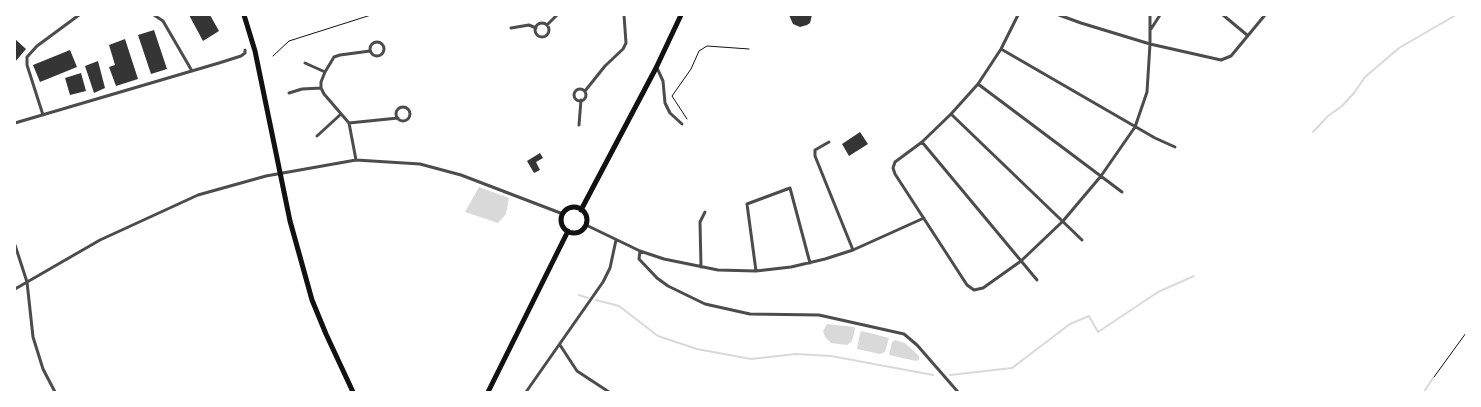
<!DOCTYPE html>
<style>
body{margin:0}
#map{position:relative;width:1481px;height:407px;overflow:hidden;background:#fff;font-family:"Crimson Pro",serif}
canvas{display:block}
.frame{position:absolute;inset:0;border:16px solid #fff;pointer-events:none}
</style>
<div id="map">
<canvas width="1481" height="407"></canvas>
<div class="frame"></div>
</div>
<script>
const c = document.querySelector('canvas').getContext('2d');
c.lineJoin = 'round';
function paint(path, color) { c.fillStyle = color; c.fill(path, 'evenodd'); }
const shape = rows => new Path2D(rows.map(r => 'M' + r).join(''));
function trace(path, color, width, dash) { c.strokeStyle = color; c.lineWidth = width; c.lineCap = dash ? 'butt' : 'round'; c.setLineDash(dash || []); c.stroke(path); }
paint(shape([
 [479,187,509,198,506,214,498,223,465,212],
 [827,324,854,327,855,329,852,341,847,345,831,343,825,337,823,331],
 [862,331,889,338,885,352,880,354,857,349,860,333],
 [895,340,905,343,919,356,919,360,916,361,889,355,892,342]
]), '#d9d9d9');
trace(shape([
 [1313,132,1328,116,1342,106,1354,93,1365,77,1399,48,1456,15],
 [579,295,588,298],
 [596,300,619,306,658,336,697,349,751,359,796,354,831,356,933,375],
 [950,375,1012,368,1070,324,1089,316,1098,332,1158,292,1194,276],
 [1424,392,1433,378]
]), '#d9d9d9', 2);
paint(shape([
 [189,15,210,15,219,31,203,41],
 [789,15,812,15,810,23,807,25,800,27,793,24],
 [154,30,167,69,151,74,138,35],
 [15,39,26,49,15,62],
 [125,39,138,79,116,86,109,67,115,65,109,45],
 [70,50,77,67,40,82,33,65],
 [98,61,105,88,94,93,85,66],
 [81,73,86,91,70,95,65,78],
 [860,132,868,144,849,156,842,144],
 [540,153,543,158,536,162,540,170,534,173,527,161]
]), '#353535');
trace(shape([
 [273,56,289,41,371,15],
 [687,119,672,96,691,69,699,51,707,46,749,49],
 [1434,377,1466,333]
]), '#111', 1);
trace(shape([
 [154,15,163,21,192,71],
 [1018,15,1001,49,978,84,951,114,922,142,895,162,893,168,895,174,967,285,974,290,983,288,1021,261,1063,221,1101,176,1135,127,1147,92,1150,44,1150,15],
 [1059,15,1081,23,1150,44,1221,60,1231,56,1265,15],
 [1223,15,1247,35],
 '535 30a7 7 0 1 1 14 0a7 7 0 1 1-14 0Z',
 [547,25,557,15],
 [511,28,529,25,536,28],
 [1151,29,1160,15],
 '370 49a7 7 0 1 1 14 0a7 7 0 1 1-14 0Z',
 [1001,49,1155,138,1175,147],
 [305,63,325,72],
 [657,68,663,81,665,103,670,113,682,124],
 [978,84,1122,192],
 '574 95a6 6 0 1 1 12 0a6 6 0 1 1-12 0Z',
 [585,91,605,66,623,49,626,43,624,15],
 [289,93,302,89,321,88],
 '396 114a7 7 0 1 1 14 0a7 7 0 1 1-14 0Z',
 [951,114,1082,240],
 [43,115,27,65,27,57,37,46,79,15],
 [15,123,219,63,241,56,245,53,245,50],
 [349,123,398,118],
 [579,125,581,100],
 [317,136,341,114],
 [829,142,815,150,815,156,853,250],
 [922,142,1037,280],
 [356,160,349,123,324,94,321,88,321,82,325,72,334,57,340,55,370,51],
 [586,225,640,251,664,259,718,270,756,271,791,267,825,259,853,250,924,218],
 [15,245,27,282,33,337,43,369,55,392],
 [640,251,639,259,657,278,668,286,705,304,750,314,819,315,904,334,917,345,958,392],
 [701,267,700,222,705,212],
 [756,271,747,204,790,188,810,263],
 [15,289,100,240,198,195,266,176,356,160,420,164,461,175,563,214],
 [560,345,577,371,609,392],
 [526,392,603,282,610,268,616,240]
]), '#4c4c4c', 3);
trace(shape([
 '561 220a13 13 0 1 1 26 0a13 13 0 1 1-26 0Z',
 [581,210,656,68,681,15],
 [488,392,568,231]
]), '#111', 5);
trace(shape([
 [244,15,255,51,290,221,302,264,312,300,326,334,353,392]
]), '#111', 5);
</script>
